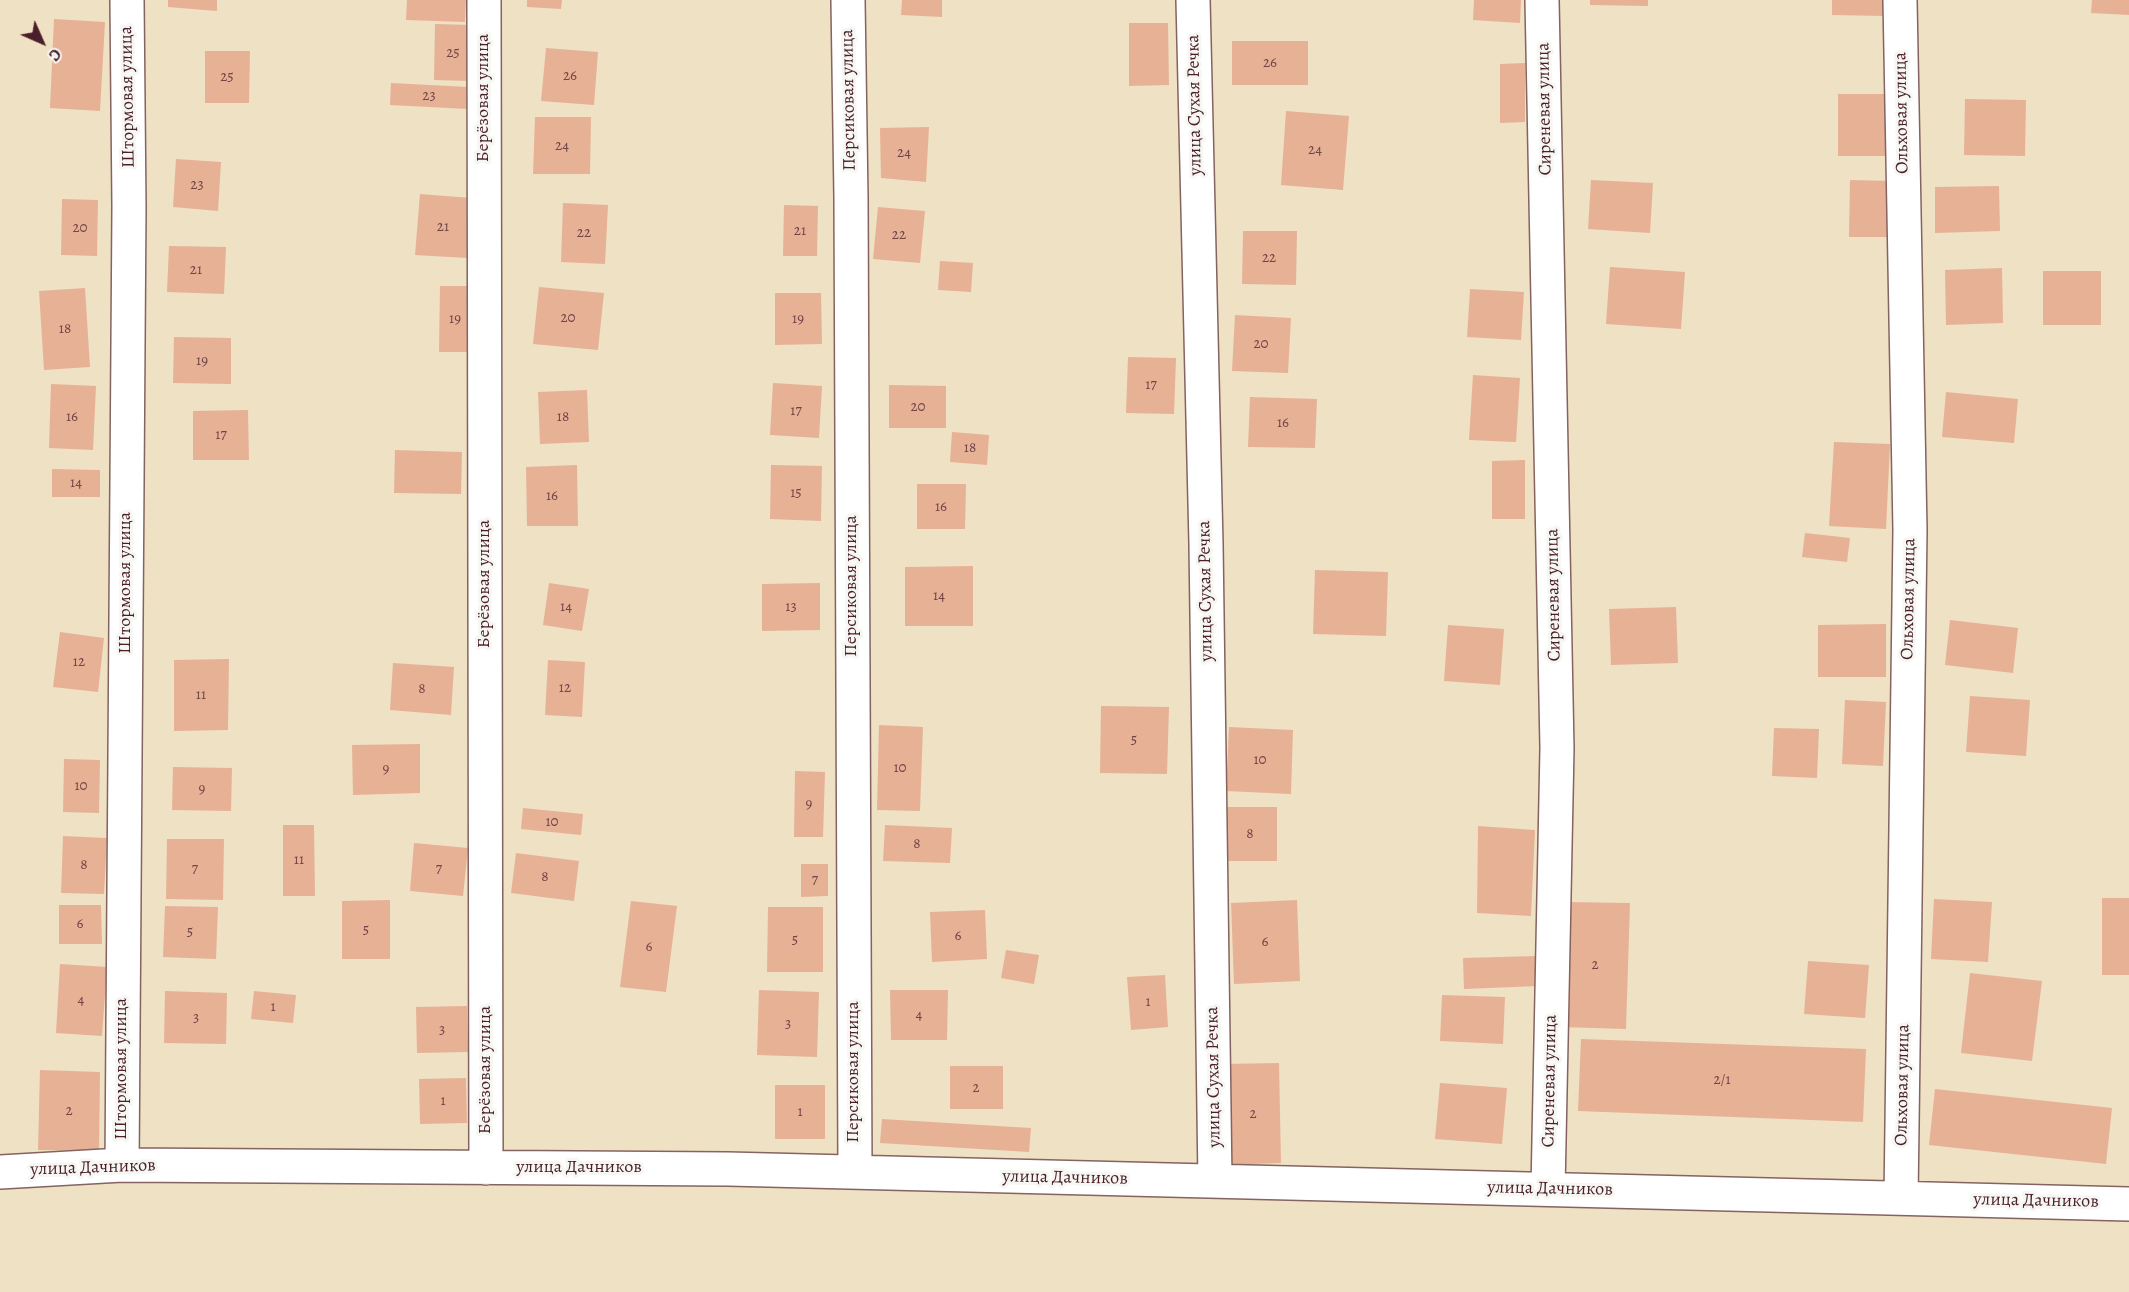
<!DOCTYPE html>
<meta charset="utf-8">
<style>
body{margin:0}
#map{position:relative;width:2129px;height:1292px;overflow:hidden;background:#efe1c3;font-family:Alegreya,serif}
canvas{display:block}
.north{position:absolute;left:12px;top:12px;width:60px;height:60px;-webkit-text-stroke:4px #f6f6f2;paint-order:stroke;rotate:135deg;font-size:16px;font-weight:700;line-height:24px;text-align:center;color:#4a1f2b}
.north::after{content:'';display:block;margin:auto;width:21px;height:27px;background:#4a1f2b;clip-path:polygon(50% 0,100% 100%,50% 72%,0 100%)}
</style>
<div id="map">
<canvas width="2129" height="1292"></canvas>
<div class="north">С</div>
</div>
<script>
const c = document.querySelector('canvas').getContext('2d');
c.lineJoin = 'round';
function paint(path, color) { c.fillStyle = color; c.fill(path, 'evenodd'); }
const shape = rows => new Path2D(rows.map(r => 'M' + r).join(''));
function trace(path, color, width, dash) { c.strokeStyle = color; c.lineWidth = width; c.lineCap = dash ? 'butt' : 'round'; c.setLineDash(dash || []); c.stroke(path); }
function label(font, color, halo, rows, align = 'center') {
  c.font = font + ' Alegreya,serif'; c.lineWidth = 6; c.setLineDash([]); c.textBaseline = 'middle'; c.strokeStyle = halo; c.fillStyle = color; for (const [text, x, y, turn = 0] of rows) {
    c.save(); c.translate(x, y); c.rotate((+turn || 0) * Math.PI / 180); c.textAlign = isNaN(turn) ? turn : align; if (halo) c.strokeText(text, 0, 0); c.fillText(text, 0, 0); c.restore();
  }
}
paint(shape([
 [168,0,217,0,217,11,168,7],
 [407,0,466,0,465,22,406,20],
 [527,0,562,0,561,9,527,7],
 [902,0,942,0,942,17,901,15],
 [1474,0,1521,0,1520,23,1473,20],
 [1590,0,1648,0,1648,6,1590,5],
 [1832,0,1885,0,1885,16,1832,15],
 [2092,0,2129,0,2129,15,2091,13],
 [54,19,105,22,100,111,50,108],
 [1129,23,1168,23,1169,85,1129,86],
 [435,24,472,25,471,81,434,80],
 [1232,41,1308,41,1308,85,1232,85],
 [546,48,598,52,594,105,541,101],
 [205,51,250,51,249,103,205,103],
 [1525,63,1525,122,1500,123,1500,64],
 [391,83,468,87,468,109,390,105],
 [1838,94,1888,94,1887,156,1838,156],
 [1965,99,2026,100,2025,156,1964,155],
 [1286,111,1349,116,1343,190,1281,185],
 [535,117,591,117,590,174,533,174],
 [929,127,926,182,881,178,880,128],
 [176,159,221,162,218,211,173,207],
 [1591,180,1653,183,1650,233,1588,229],
 [1850,180,1893,181,1892,237,1849,237],
 [1999,186,2000,231,1935,233,1935,187],
 [420,194,471,198,467,258,415,255],
 [62,199,98,200,97,256,61,255],
 [563,203,608,205,605,264,561,262],
 [784,205,818,206,817,256,783,256],
 [878,207,925,211,920,263,873,259],
 [1243,231,1297,231,1296,285,1242,284],
 [169,246,226,247,224,294,167,292],
 [940,261,973,263,971,292,938,290],
 [1610,267,1685,272,1681,329,1606,324],
 [2002,268,2003,323,1946,325,1945,270],
 [2043,271,2101,271,2101,325,2043,325],
 [440,286,470,286,469,352,439,352],
 [539,287,604,293,598,350,533,344],
 [85,288,90,367,44,370,39,291],
 [1470,289,1524,292,1521,340,1467,337],
 [775,293,821,293,822,344,775,345],
 [1235,315,1291,318,1288,373,1232,371],
 [174,337,231,338,231,384,173,383],
 [1128,357,1176,358,1174,414,1126,413],
 [1473,375,1520,378,1516,442,1469,440],
 [773,383,822,386,819,438,770,435],
 [51,384,96,386,93,450,49,448],
 [889,385,946,386,946,428,889,428],
 [587,390,589,442,540,444,538,392],
 [1946,392,2018,399,2014,443,1942,437],
 [1250,397,1317,399,1315,448,1248,447],
 [248,410,249,460,193,460,193,411],
 [952,432,989,435,987,465,950,462],
 [1834,442,1890,444,1886,529,1829,526],
 [395,450,462,452,461,494,394,493],
 [1525,460,1525,519,1492,519,1492,461],
 [577,465,578,526,527,526,526,467],
 [771,465,822,466,821,521,770,519],
 [52,469,100,470,100,497,52,497],
 [917,484,966,484,965,529,917,529],
 [1805,533,1850,538,1847,562,1802,557],
 [973,566,973,626,905,626,905,567],
 [1315,570,1388,572,1386,636,1313,634],
 [549,583,589,589,582,631,543,625],
 [820,583,820,630,762,631,762,584],
 [1676,607,1678,663,1611,665,1609,609],
 [1950,620,2018,628,2013,673,1945,665],
 [1886,624,1886,677,1818,677,1818,625],
 [1448,625,1504,629,1500,685,1444,681],
 [60,632,104,638,98,692,53,687],
 [229,659,228,730,174,731,174,660],
 [548,660,585,662,582,717,545,715],
 [393,663,454,667,451,715,390,710],
 [1970,696,2030,700,2026,756,1966,752],
 [1845,700,1886,702,1883,766,1842,764],
 [1101,706,1169,707,1167,774,1100,773],
 [879,725,923,727,920,811,877,810],
 [1229,727,1293,730,1291,794,1226,791],
 [1774,728,1819,729,1817,778,1772,776],
 [420,744,420,793,353,795,352,745],
 [64,759,100,760,99,813,63,812],
 [173,767,232,768,231,811,172,810],
 [795,771,825,772,823,837,794,837],
 [1223,807,1277,807,1277,861,1222,861],
 [523,808,583,814,581,835,521,829],
 [283,825,314,825,315,896,283,896],
 [885,825,952,828,950,863,883,861],
 [1478,826,1535,830,1531,916,1477,913],
 [63,836,107,838,104,894,61,893],
 [167,839,224,839,223,900,166,899],
 [414,843,468,848,463,896,410,891],
 [516,853,579,861,574,901,511,893],
 [801,864,828,864,828,896,801,897],
 [2102,898,2129,898,2129,975,2102,975],
 [1934,899,1992,902,1988,962,1931,959],
 [390,900,390,959,342,959,342,901],
 [1297,900,1300,981,1234,984,1231,903],
 [631,901,677,906,666,992,620,987],
 [1565,902,1630,903,1626,1029,1561,1027],
 [59,905,101,905,102,944,59,944],
 [165,906,218,907,216,959,163,957],
 [768,907,823,907,823,972,767,972],
 [985,910,987,959,932,962,930,912],
 [1006,950,1039,955,1034,984,1001,978],
 [1537,956,1538,986,1464,989,1463,958],
 [1808,961,1869,965,1865,1018,1804,1014],
 [60,964,107,967,102,1036,56,1033],
 [1970,973,2042,981,2032,1061,1961,1053],
 [1165,975,1168,1027,1131,1030,1127,977],
 [759,990,819,992,817,1057,757,1055],
 [890,990,948,990,947,1040,891,1040],
 [165,991,227,993,226,1044,164,1043],
 [254,991,296,995,293,1023,251,1019],
 [1442,995,1505,997,1503,1044,1440,1041],
 [467,1006,468,1052,417,1053,416,1007],
 [1581,1039,1866,1049,1863,1122,1578,1111],
 [1279,1063,1281,1163,1227,1165,1225,1064],
 [950,1066,1003,1066,1003,1109,950,1109],
 [40,1070,100,1072,99,1151,38,1150],
 [466,1078,467,1123,420,1124,419,1079],
 [1440,1083,1507,1088,1502,1144,1435,1139],
 [775,1085,825,1085,825,1139,775,1139],
 [1935,1089,2112,1108,2106,1164,1929,1145],
 [882,1119,1031,1128,1029,1152,880,1143]
]), '#e7b196');
const minor = shape([
 [484,0,486,1168],
 [848,0,851,198,855,1172],
 [1193,0,1206,544,1215,1181],
 [1542,0,1557,748,1548,1189],
 [1900,0,1910,530,1901,1198],
 [122,1165,129,207,127,0],
 [0,1172,122,1165,728,1169,2129,1204]
]);
trace(minor, '#846360', 36);
trace(minor, '#fff', 33);
label('15px', '#714446', null, [
 ["25",453,53],
 ["26",1270,63],
 ["26",570,76],
 ["25",227,77],
 ["23",429,96],
 ["24",562,146],
 ["24",1315,150],
 ["24",904,153],
 ["23",197,185],
 ["21",443,227],
 ["20",80,228],
 ["21",800,231],
 ["22",584,233],
 ["22",899,235],
 ["22",1269,258],
 ["21",196,270],
 ["20",568,318],
 ["19",455,319],
 ["19",798,319],
 ["18",65,329],
 ["20",1261,344],
 ["19",202,361],
 ["17",1151,385],
 ["20",918,407],
 ["17",796,411],
 ["16",72,417],
 ["18",563,417],
 ["16",1283,423],
 ["17",221,435],
 ["18",970,448],
 ["14",76,483],
 ["15",796,493],
 ["16",552,496],
 ["16",941,507],
 ["14",939,596],
 ["14",566,607],
 ["13",791,607],
 ["12",79,662],
 ["12",565,688],
 ["8",422,689],
 ["11",201,695],
 ["5",1134,740],
 ["10",1260,760],
 ["10",900,768],
 ["9",386,769],
 ["10",81,786],
 ["9",202,789],
 ["9",809,804],
 ["10",552,822],
 ["8",1250,834],
 ["8",917,844],
 ["11",299,860],
 ["8",84,865],
 ["7",195,869],
 ["7",439,869],
 ["8",545,877],
 ["7",815,880],
 ["6",80,924],
 ["5",366,930],
 ["5",190,932],
 ["6",958,936],
 ["5",795,940],
 ["6",1265,942],
 ["6",649,947],
 ["2",1595,965],
 ["4",81,1000],
 ["1",1148,1002],
 ["1",273,1007],
 ["4",919,1015],
 ["3",196,1018],
 ["3",788,1024],
 ["3",442,1030],
 ["2/1",1722,1080],
 ["2",976,1088],
 ["1",443,1101],
 ["2",69,1111],
 ["1",800,1112],
 ["2",1253,1114]
]);
label('18px', '#4a1f2b', '#f6f6f2', [
 ["Штормовая улица",128,97,-91],
 ["Берёзовая улица",484,98,-90],
 ["Персиковая улица",849,100,-91],
 ["улица Сухая Речка",1195,105,-91],
 ["Сиреневая улица",1545,109,-91],
 ["Ольховая улица",1902,113,-91],
 ["Штормовая улица",126,583,-90],
 ["Берёзовая улица",485,584,-90],
 ["Персиковая улица",852,586,-90],
 ["улица Сухая Речка",1206,591,-91],
 ["Сиреневая улица",1554,595,-91],
 ["Ольховая улица",1909,599,-89],
 ["Штормовая улица",122,1069,-90],
 ["Берёзовая улица",486,1070,-90],
 ["Персиковая улица",854,1072,-90],
 ["улица Сухая Речка",1214,1077,-91],
 ["Сиреневая улица",1550,1081,-89],
 ["Ольховая улица",1903,1085,-89],
 ["улица Дачников",93,1168,-2],
 ["улица Дачников",579,1168],
 ["улица Дачников",1065,1178,1],
 ["улица Дачников",1550,1189,1],
 ["улица Дачников",2036,1201,1]
]);
</script>
